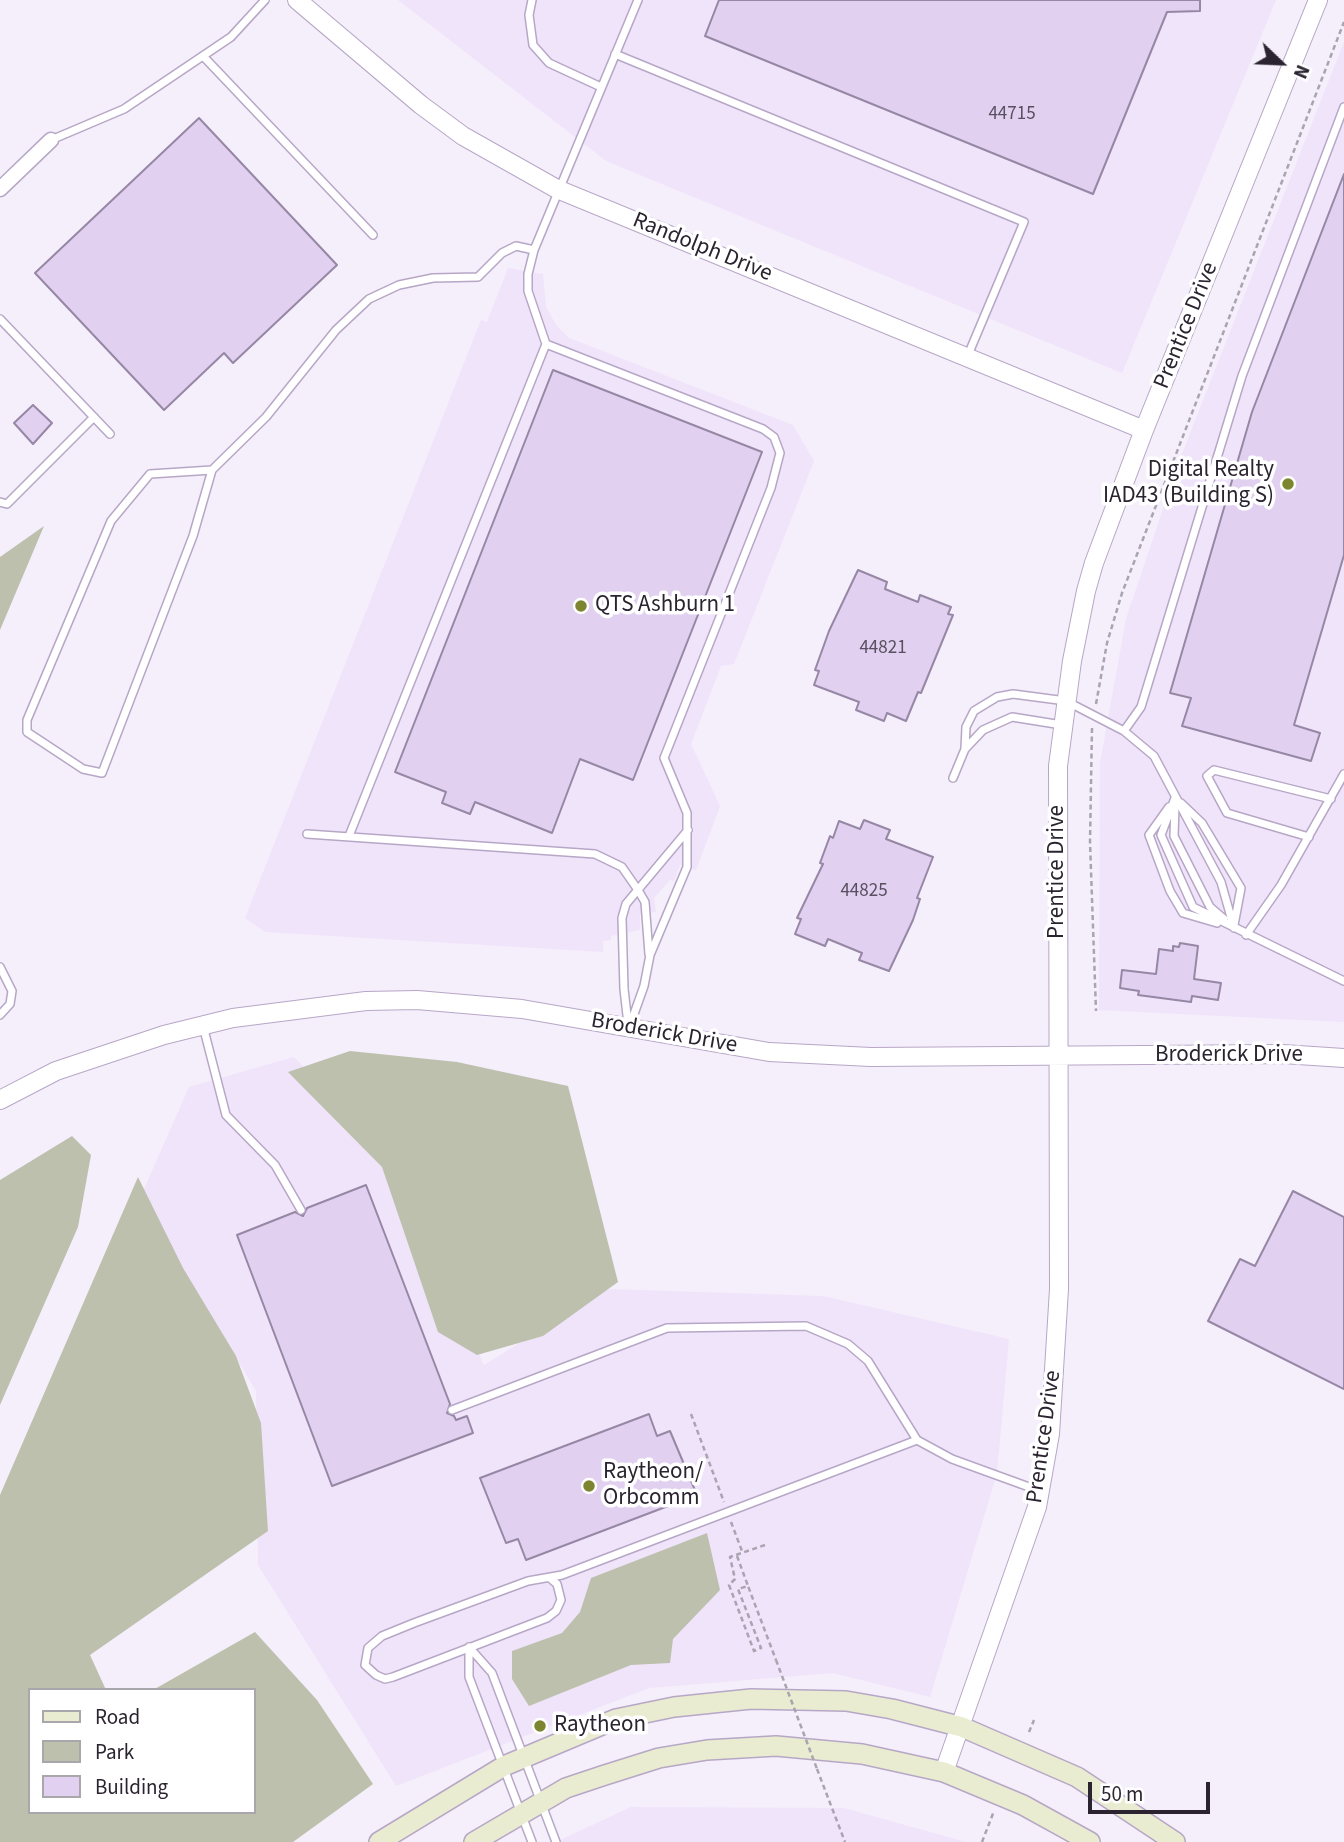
<!DOCTYPE html>
<style>
body{margin:0}
#map{position:relative;width:1344px;height:1842px;overflow:hidden;background:#f5eefb;font-family:"Source Sans 3",sans-serif}
canvas{display:block}
.legend{position:absolute;left:28px;top:1688px;width:228px;height:126px;box-sizing:border-box;background:#fff;border:2px solid #aaa7ac;margin:0;padding:9px 12px;list-style:none;font-size:21px;color:#2b2430}
.legend li{display:flex;align-items:center;gap:14px;height:35px}
.legend b{width:35px;border:2px solid #aaa7ac}
.north{position:absolute;left:1246px;top:28px;width:70px;height:70px;-webkit-text-stroke:5px #fff;paint-order:stroke;rotate:113deg;font-size:19px;font-weight:700;line-height:28px;text-align:center;color:#2b2430}
.north::after{content:'';display:block;margin:auto;width:24px;height:32px;background:#2b2430;clip-path:polygon(50% 0,100% 100%,50% 72%,0 100%)}
.scale{position:absolute;left:1088px;top:1782px;width:122px;height:32px;box-sizing:border-box;border:4px solid #2b2430;border-top:0;padding-left:9px;font-size:21px;line-height:24px;white-space:nowrap;color:#2b2430;-webkit-text-stroke:5px #fff;paint-order:stroke}
</style>
<div id="map">
<canvas width="1344" height="1842"></canvas>
<ul class="legend">
<li><b style="height:9px;background:#e9ecd0"></b>Road</li>
<li><b style="height:19px;background:#bdc0ad"></b>Park</li>
<li><b style="height:19px;background:#e1d0f0"></b>Building</li>
</ul>
<div class="north">N</div>
<div class="scale">50 m</div>
</div>
<script>
const c = document.querySelector('canvas').getContext('2d');
c.lineJoin = 'round';
function paint(path, color) { c.fillStyle = color; c.fill(path, 'evenodd'); }
const shape = rows => new Path2D(rows.map(r => 'M' + r).join(''));
function trace(path, color, width, dash) { c.strokeStyle = color; c.lineWidth = width; c.lineCap = dash ? 'butt' : 'round'; c.setLineDash(dash || []); c.stroke(path); }
function label(font, color, halo, rows, align = 'center') {
  c.font = font + ' "Source Sans 3",sans-serif'; c.lineWidth = 7; c.setLineDash([]); c.textBaseline = 'middle'; c.strokeStyle = halo; c.fillStyle = color; for (const [text, x, y, turn = 0] of rows) {
    c.save(); c.translate(x, y); c.rotate((+turn || 0) * Math.PI / 180); c.textAlign = isNaN(turn) ? turn : align; if (halo) c.strokeText(text, 0, 0); c.fillText(text, 0, 0); c.restore();
  }
}
paint(shape([
 [398,0,1276,0,1122,373,606,161],
 [1344,42,1344,1022,1099,1010,1100,763,1126,619,1178,464],
 [508,268,543,274,546,307,556,325,569,338,793,425,814,461,734,664,721,666,691,744,720,806,696,870,680,865,674,881,670,880,654,898,656,912,640,914,640,930,611,936,611,940,603,941,603,952,265,932,245,918,481,320,487,322],
 [294,1057,389,1154,484,1365,607,1289,823,1296,1009,1339,997,1473,930,1697,833,1673,649,1688,396,1786,258,1565,256,1391,140,1198,189,1087],
 [631,1807,844,1808,966,1842,556,1842]
]), '#f0e4fb');
paint(shape([
 [44,526,0,630,0,557],
 [350,1051,457,1062,568,1086,618,1282,543,1336,477,1355,438,1332,382,1167,288,1072],
 [72,1136,91,1155,78,1227,0,1405,0,1180],
 [138,1177,183,1268,236,1356,261,1423,268,1531,90,1655,106,1690,30,1690,30,1812,254,1812,254,1690,153,1690,255,1632,317,1700,373,1784,293,1842,0,1842,0,1495],
 [707,1533,720,1590,673,1639,670,1663,631,1665,529,1706,512,1679,512,1651,562,1633,580,1612,591,1578]
]), '#bdc0ad');
const building = shape([
 [719,0,1200,0,1200,11,1167,12,1093,194,705,36,719,0],
 [199,118,337,265,233,363,224,353,164,410,35,273,199,118],
 [1344,174,1344,555,1294,725,1320,733,1311,761,1182,726,1191,698,1170,693,1252,412,1344,174],
 [553,370,762,452,633,780,580,759,552,833,475,802,470,814,442,803,446,792,395,772,553,370],
 [33,405,52,423,33,444,14,423,33,405],
 [858,570,887,582,885,589,918,602,920,595,951,607,948,614,953,615,921,693,918,692,906,721,887,713,884,721,856,710,859,702,814,685,819,671,815,670,829,631,858,570],
 [864,820,890,830,886,839,933,857,917,898,920,899,913,920,889,971,859,960,862,953,828,939,825,946,795,934,801,919,797,918,823,864,820,863,830,836,833,838,839,821,860,829,864,820],
 [1180,943,1198,946,1194,979,1221,983,1218,1000,1192,996,1191,1002,1138,995,1139,991,1120,988,1122,970,1156,974,1159,949,1173,951,1173,946,1179,947,1180,943],
 [366,1185,450,1404,447,1413,454,1416,456,1420,467,1416,473,1433,332,1486,237,1235,295,1212,303,1216,307,1208,366,1185],
 [1293,1191,1344,1217,1344,1389,1208,1321,1240,1259,1255,1266,1293,1191],
 [649,1414,657,1436,670,1431,697,1495,526,1560,518,1539,506,1543,480,1478,649,1414]
]);
paint(building, '#e1d0f0');
trace(building, '#9687a5', 2);
const service = shape([
 [532,0,529,15,533,45,549,63,601,87],
 [615,54,1024,222,968,355],
 [203,56,373,235],
 [51,140,124,109,231,37,265,0],
 [0,319,110,434],
 [546,344,763,429,774,437,780,453,771,488,664,758,687,813,687,867,650,955,644,986,629,1028],
 [212,470,150,474,111,521,27,720,27,732,83,769,102,773,193,536,212,470,266,417,336,330,369,299,399,285,433,278,478,277,502,253,516,246,534,250,638,0],
 [0,502,7,504,94,417],
 [1124,731,1141,707,1242,376,1344,107],
 [965,749,983,730,1012,717,1062,725],
 [953,778,965,749,966,727,974,711,997,697,1013,694,1066,701,1124,731,1154,756,1221,882,1234,928],
 [1175,798,1161,835,1193,907,1344,981],
 [1181,803,1202,823,1241,888,1234,925],
 [1175,806,1174,836,1210,907,1224,919],
 [1169,807,1149,835,1170,891,1183,913,1217,923],
 [307,834,595,854,622,867,638,890,645,902,649,954],
 [349,836,546,344,528,291,528,274,534,250],
 [1309,837,1227,813,1207,776,1214,770,1331,799],
 [1246,935,1281,885,1344,774],
 [0,967,12,991,10,1004,0,1015],
 [628,1024,624,989,622,918,626,904,688,830],
 [203,1026,226,1115,275,1165,301,1210],
 [452,1410,667,1328,806,1326,848,1344,868,1361,917,1440,952,1459,1040,1491],
 [551,1579,557,1584,561,1600,556,1611,547,1618,393,1677,385,1679,376,1675,365,1665,368,1648,382,1636,414,1623,528,1581,562,1575,917,1440],
 [469,1647,492,1673,556,1842],
 [469,1648,469,1677,532,1842]
]);
const minor = shape([
 [0,189,51,140]
]);
const tertiary = shape([
 [297,0,421,105,463,136,557,189,1144,430],
 [0,1100,56,1071,164,1035,233,1018,366,1001,417,1000,522,1009,769,1052,871,1057,1283,1054,1344,1058],
 [944,1772,1037,1507,1050,1434,1059,1289,1058,766,1072,661,1086,591,1094,563,1144,430,1318,0]
]);
const secondary = shape([
 [379,1842,504,1766,616,1719,674,1707,751,1699,846,1701,892,1709,962,1727,1077,1777,1175,1842],
 [474,1842,566,1788,605,1775,659,1758,707,1750,776,1746,862,1754,944,1772,1023,1805,1090,1842]
]);
trace(service, '#b7a7c6', 10);
trace(minor, '#b7a7c6', 17);
trace(tertiary, '#b7a7c6', 20);
trace(secondary, '#b7a7c6', 22);
trace(shape([
 [1096,704,1107,643,1122,593,1344,22],
 [1092,728,1090,842,1096,1011],
 [691,1414,724,1502],
 [731,1522,742,1551],
 [765,1545,730,1557,735,1579,729,1585,754,1651,761,1648,738,1589,748,1586,776,1660],
 [737,1556,748,1586],
 [1029,1732,1034,1720],
 [817,1769,845,1842],
 [982,1842,994,1811]
]), '#aaa3b0', 2.5, [5, 3.5]);
trace(service, '#fff', 7);
trace(minor, '#fff', 14);
trace(tertiary, '#fff', 18);
trace(secondary, '#e9ecd0', 19);
trace(shape([
 [776,1660,817,1769]
]), '#aaa3b0', 2.5, [5, 3.5]);
for (const [x, y, r, color] of [
 [1288,484,7,"#7e8531"],
 [581,606,7,"#7e8531"],
 [589,1486,7,"#7e8531"],
 [540,1726,7,"#7e8531"]
]) { const dot = new Path2D(); dot.arc(x, y, r, 0, 2 * Math.PI); c.fillStyle = color; c.fill(dot); trace(dot, '#fff', 2.5); }
label('19px', '#584f60', null, [
 ["44715",1012,115],
 ["44821",883,649],
 ["44825",864,892]
]);
label('23px', '#2b2430', '#fff', [
 ["Randolph Drive",702,248,22],
 ["Prentice Drive",1187,326,-68],
 ["Prentice Drive",1058,872,-90],
 ["Broderick Drive",664,1034,10],
 ["Broderick Drive",1229,1056],
 ["Prentice Drive",1045,1437,-82]
]);
label('23px', '#2b2430', '#fff', [
 ["Digital Realty",1274,471,"right"],
 ["IAD43 (Building S)",1274,497,"right"],
 ["QTS Ashburn 1",595,606],
 ["Raytheon/",603,1473],
 ["Orbcomm",603,1499],
 ["Raytheon",554,1726]
], 'left');
</script>
